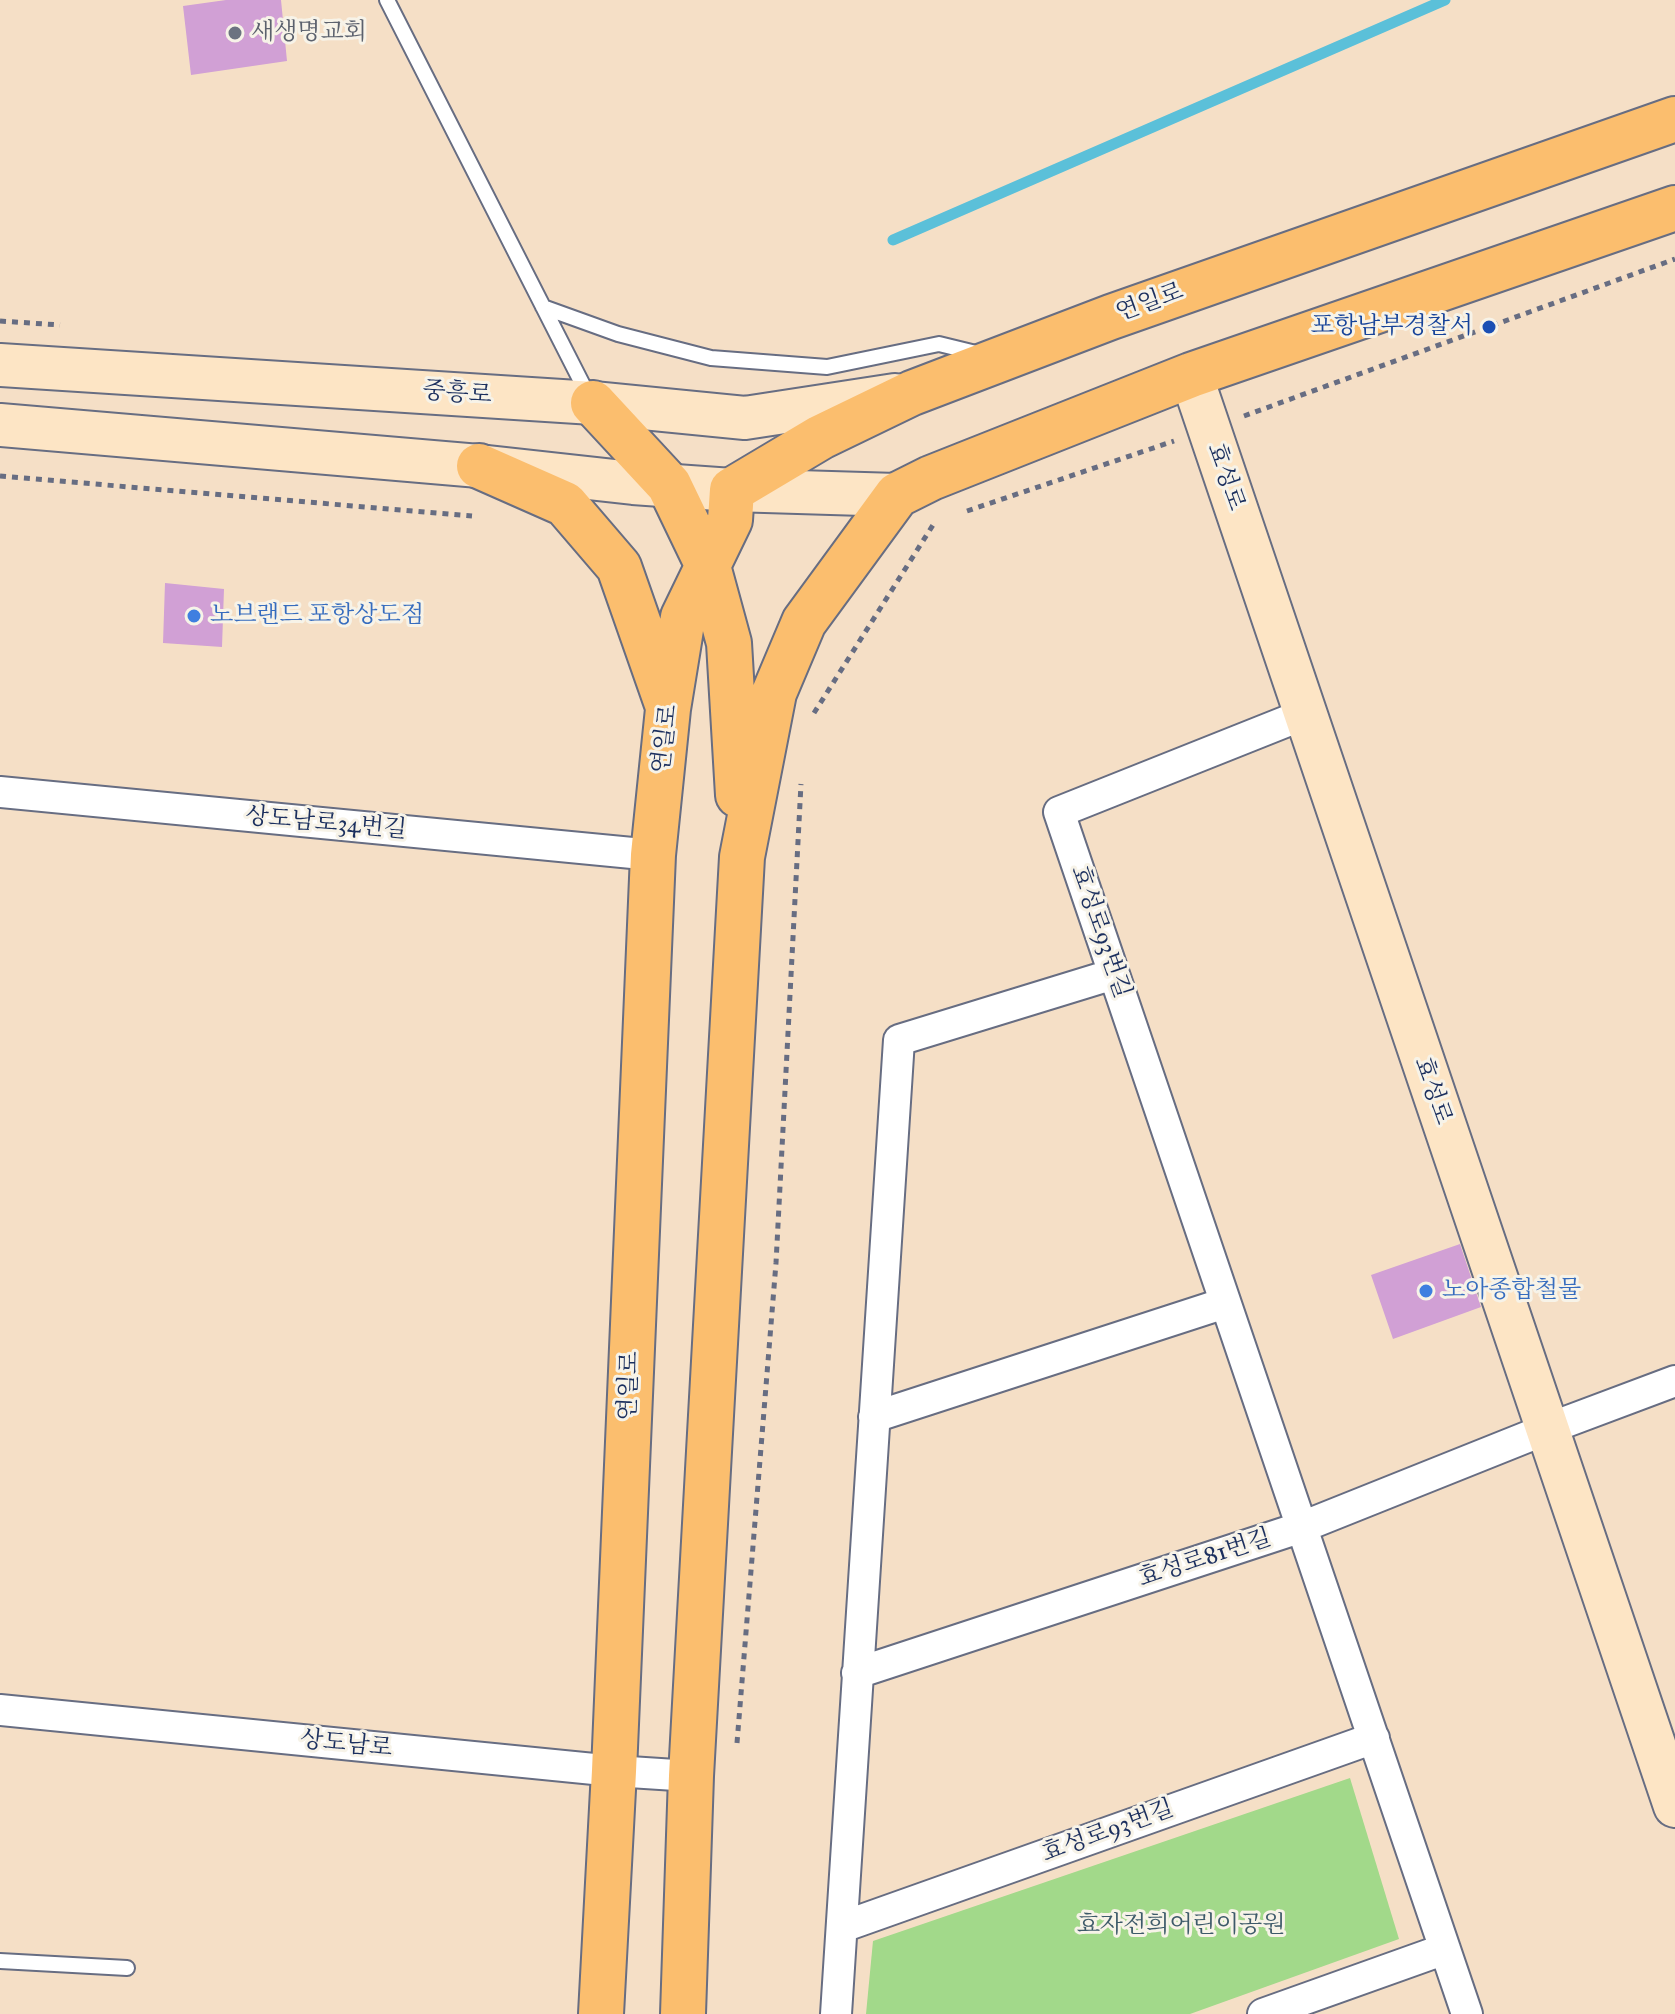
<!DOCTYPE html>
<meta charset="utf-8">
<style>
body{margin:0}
canvas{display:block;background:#f5dfc6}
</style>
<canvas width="1675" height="2014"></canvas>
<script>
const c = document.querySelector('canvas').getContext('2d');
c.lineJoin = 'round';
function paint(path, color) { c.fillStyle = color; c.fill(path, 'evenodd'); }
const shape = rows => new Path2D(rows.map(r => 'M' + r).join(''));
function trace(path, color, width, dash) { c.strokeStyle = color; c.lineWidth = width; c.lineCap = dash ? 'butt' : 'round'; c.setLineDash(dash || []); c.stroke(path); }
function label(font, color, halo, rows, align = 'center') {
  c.font = font + ' "IM FELL Great Primer","Noto Serif KR",serif'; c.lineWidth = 6; c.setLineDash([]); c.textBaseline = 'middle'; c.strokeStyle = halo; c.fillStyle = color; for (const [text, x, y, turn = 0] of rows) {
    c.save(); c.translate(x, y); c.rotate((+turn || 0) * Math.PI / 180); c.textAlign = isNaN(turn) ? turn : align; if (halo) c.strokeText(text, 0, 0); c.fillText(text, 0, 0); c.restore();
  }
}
paint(shape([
 [1350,1778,1399,1939,1190,2014,866,2014,873,1941]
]), '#a2d98a');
trace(shape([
 [893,240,1445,0]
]), '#5bc0d9', 11);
paint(shape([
 [226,0,281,0,287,61,191,75,183,6],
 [165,583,224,589,222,647,163,643],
 [1460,1244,1481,1307,1393,1339,1371,1275]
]), '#d1a0d5');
const lane = shape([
 [387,0,588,395],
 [543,307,618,334,711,358,827,367,939,344,980,354],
 [0,1961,127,1968]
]);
const street = shape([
 [1305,714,1059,812,1467,2014],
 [0,792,653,855],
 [874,1417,1225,1303],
 [857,1673,1302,1527,1547,1429,1675,1381],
 [0,1710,614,1771,691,1776],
 [842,1927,1374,1738],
 [836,2014,899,1040,1114,974],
 [1263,2014,1445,1949]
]);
const secondary = shape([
 [0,365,593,403,745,418,895,395],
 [1191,375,1675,1806],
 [0,425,479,466,633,483,732,490,897,495]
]);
const primary = shape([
 [593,403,669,485,708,566,729,643,738,795],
 [479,466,565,504,619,567,667,704],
 [601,2014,614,1771,653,855,668,709,683,617,730,520,732,490,821,437,912,393,1111,317,1675,119],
 [683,2014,691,1776,742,857,774,693,804,622,897,495,931,478,1191,375,1675,208]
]);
trace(lane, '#676d82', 18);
trace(street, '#676d82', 34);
trace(secondary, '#676d82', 46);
trace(primary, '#676d82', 48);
trace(shape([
 [0,321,60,325],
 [1244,416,1675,259],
 [0,476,472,516],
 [967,511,1174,441],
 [814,713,933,525],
 [737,1743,776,1263,801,784]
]), '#676d82', 5, [6, 6]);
trace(lane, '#fff', 14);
trace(street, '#fff', 30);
trace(secondary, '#fde5c5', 42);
trace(primary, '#fbbe6e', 44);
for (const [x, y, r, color] of [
 [235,33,8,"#6b7280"],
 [1489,327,8,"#1a4fb4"],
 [194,616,8,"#3f7fe0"],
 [1426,1291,8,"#3f7fe0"]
]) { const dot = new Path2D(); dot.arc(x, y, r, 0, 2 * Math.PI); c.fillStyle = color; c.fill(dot); trace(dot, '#f7f3e8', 3); }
label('24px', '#5b616d', '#f7f3e8', [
 ["새생명교회",251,33]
], 'left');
label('24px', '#1b2f5e', '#f7f3e8', [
 ["연일로",1150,303,-20],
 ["중흥로",457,394,4],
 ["효성로",1225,477,71],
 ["연일로",666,739,-83],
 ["상도남로34번길",326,824,5],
 ["효성로93번길",1100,932,71],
 ["효성로",1432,1091,71],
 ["연일로",630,1386,-88],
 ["효성로81번길",1205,1559,-18],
 ["상도남로",346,1745,6],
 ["효성로93번길",1108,1832,-20]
]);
label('24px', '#164399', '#f7f3e8', [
 ["포항남부경찰서",1473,327]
], 'right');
label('24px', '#366cbe', '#f7f3e8', [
 ["노브랜드 포항상도점",210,616],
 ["노아종합철물",1442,1291]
], 'left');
label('24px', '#3d5a69', '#f7f3e8', [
 ["효자전희어린이공원",1181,1926]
]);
</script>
